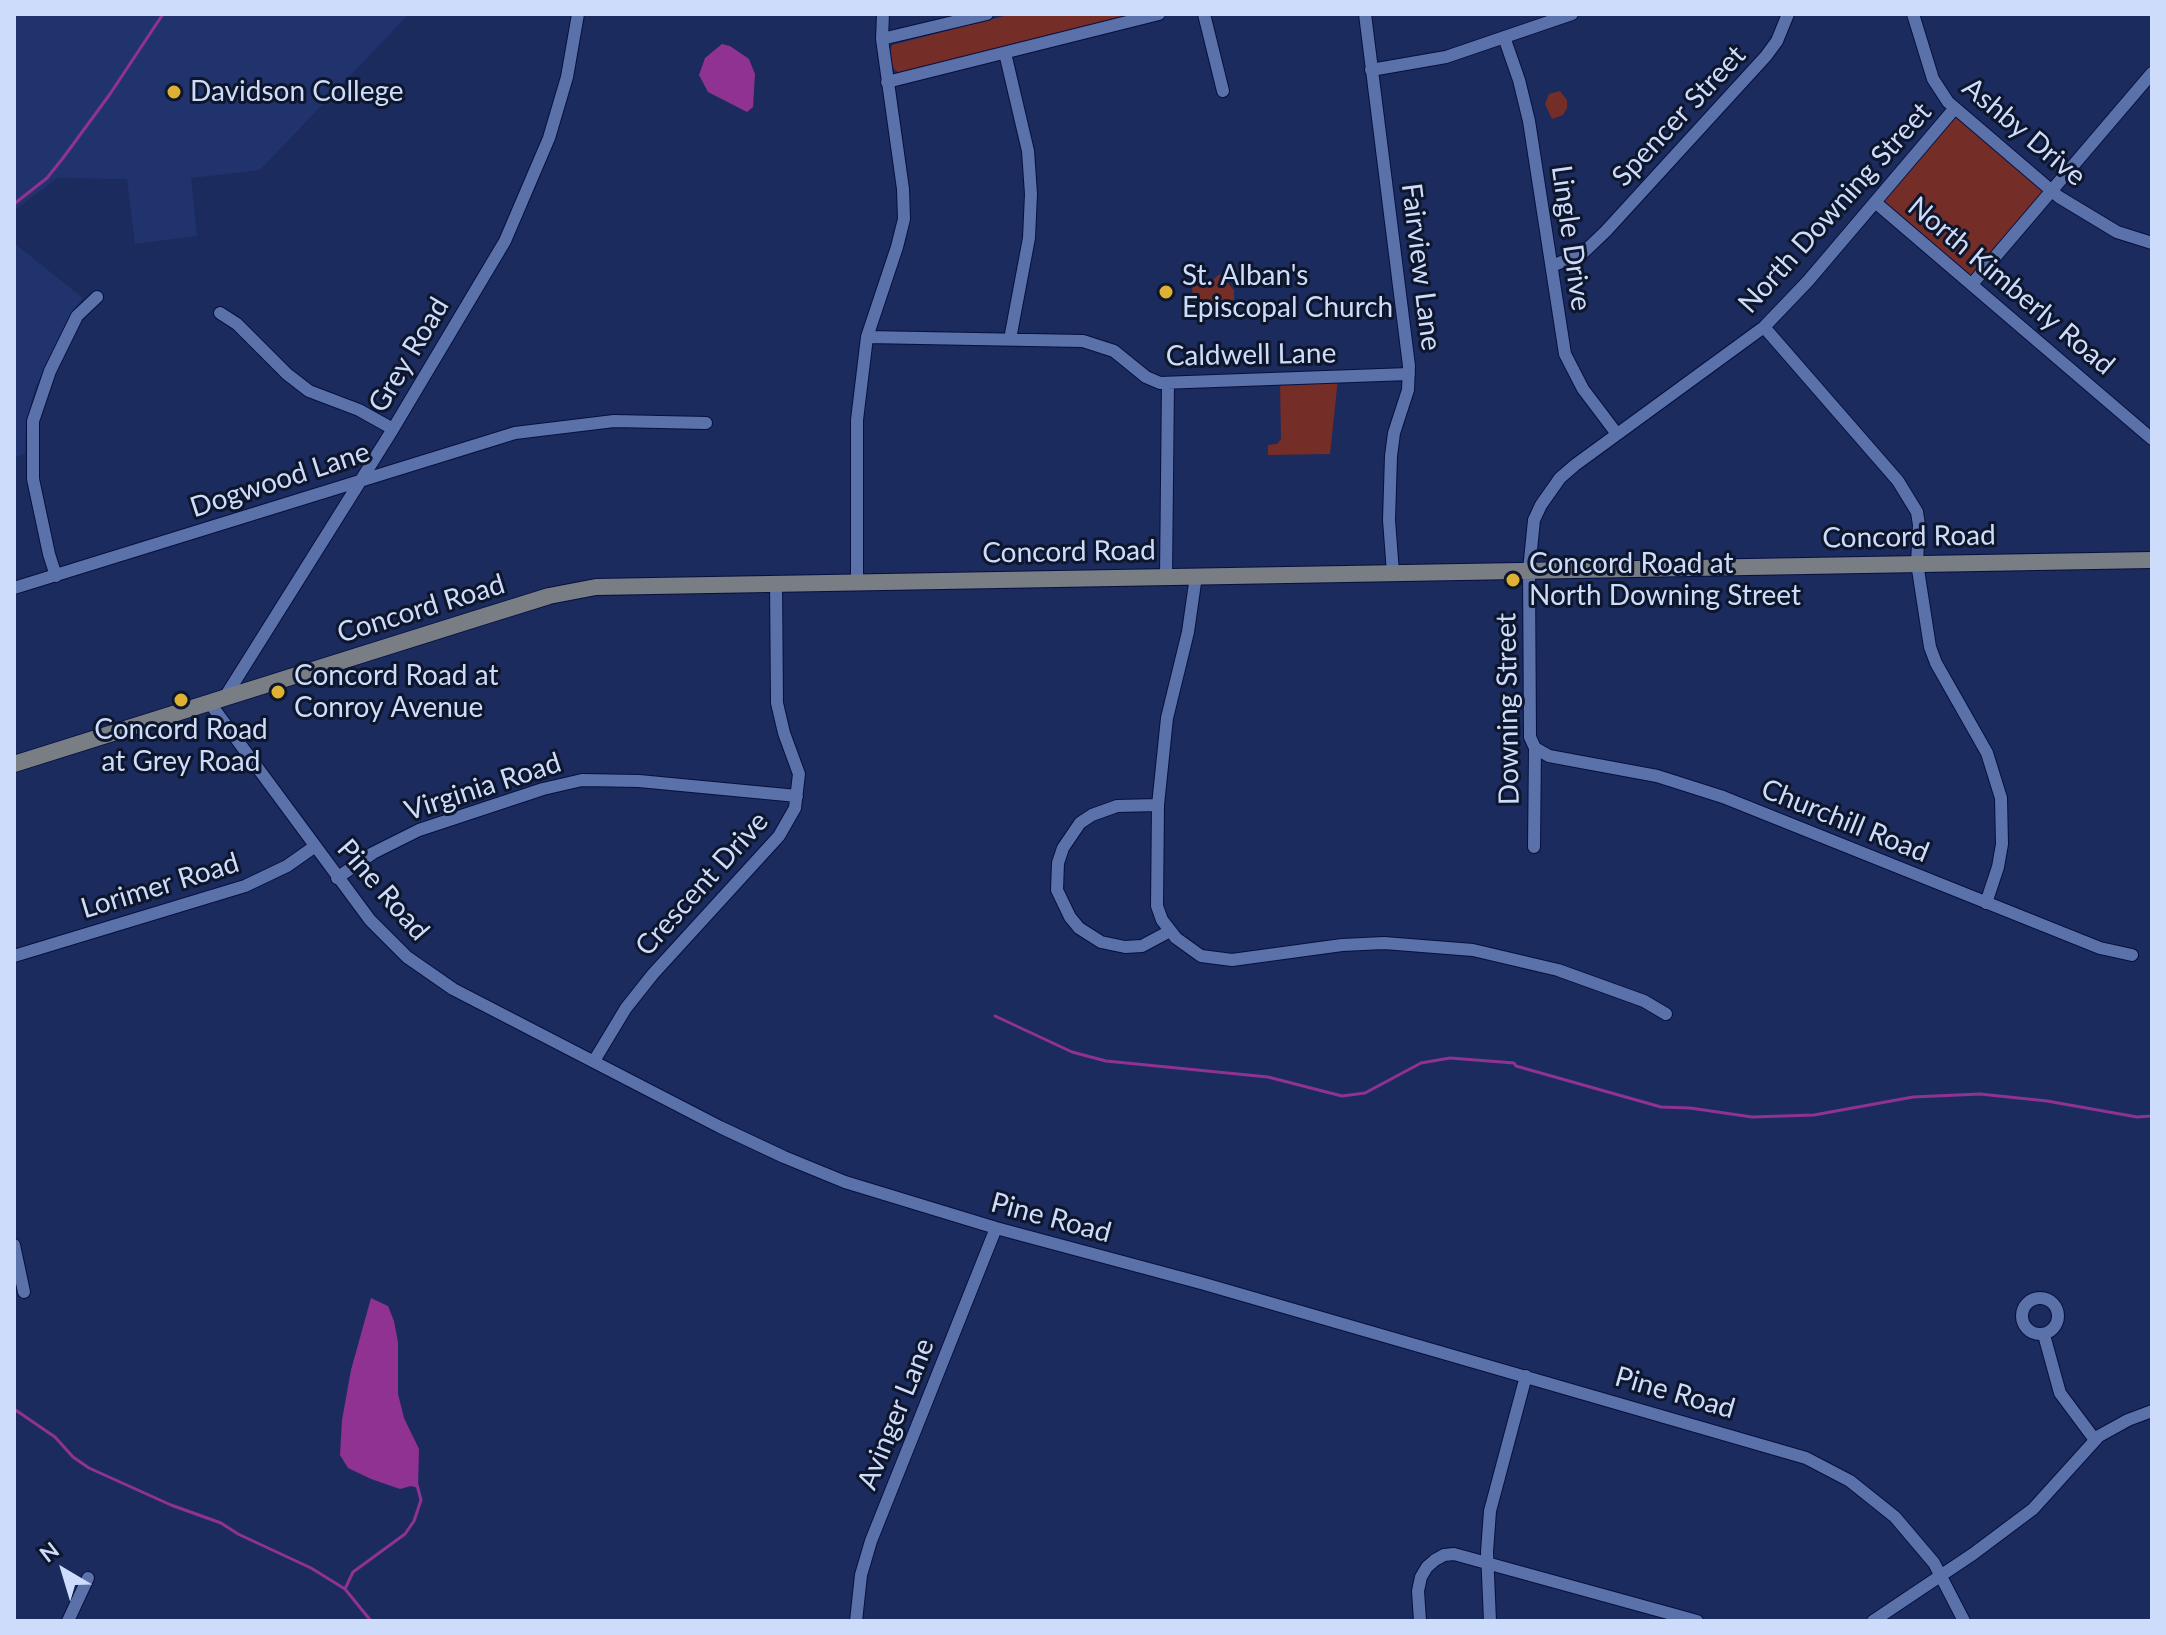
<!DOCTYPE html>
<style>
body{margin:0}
#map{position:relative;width:2166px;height:1635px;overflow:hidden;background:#1b2b5d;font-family:Lato,sans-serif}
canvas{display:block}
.frame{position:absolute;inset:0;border:16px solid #cedcfb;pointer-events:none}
.north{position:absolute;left:24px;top:1531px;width:80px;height:80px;-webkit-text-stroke:6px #0e162c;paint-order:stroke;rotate:322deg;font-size:22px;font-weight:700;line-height:32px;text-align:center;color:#cedcfb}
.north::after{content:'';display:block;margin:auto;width:28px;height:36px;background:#cedcfb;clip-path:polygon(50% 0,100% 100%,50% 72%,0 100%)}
</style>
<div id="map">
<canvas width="2166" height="1635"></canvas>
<div class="frame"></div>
<div class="north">N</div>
</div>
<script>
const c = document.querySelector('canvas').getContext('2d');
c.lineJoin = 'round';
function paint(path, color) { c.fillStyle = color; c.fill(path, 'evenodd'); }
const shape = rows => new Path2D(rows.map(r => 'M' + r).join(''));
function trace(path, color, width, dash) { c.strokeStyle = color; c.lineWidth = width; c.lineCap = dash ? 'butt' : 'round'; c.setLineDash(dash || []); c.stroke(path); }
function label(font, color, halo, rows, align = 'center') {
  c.font = font + ' Lato,sans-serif'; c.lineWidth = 6; c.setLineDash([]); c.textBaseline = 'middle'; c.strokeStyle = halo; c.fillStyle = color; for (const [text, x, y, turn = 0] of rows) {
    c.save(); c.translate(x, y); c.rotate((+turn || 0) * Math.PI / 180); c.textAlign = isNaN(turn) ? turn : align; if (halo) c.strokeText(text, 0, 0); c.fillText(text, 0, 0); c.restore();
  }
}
paint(shape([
 [14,14,409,14,260,170,191,178,197,236,135,244,127,179,57,178,14,211],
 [14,243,83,298,74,309,35,388,26,423,25,454,14,457]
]), '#21336c');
paint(shape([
 [1012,14,1138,14,902,73,896,71,892,66,890,52,892,45],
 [1560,91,1567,100,1567,108,1563,115,1552,119,1545,104,1549,94],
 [1955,111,2050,190,1972,282,1877,202],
 [1220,274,1234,290,1234,300,1193,302,1192,286,1206,285],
 [1338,378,1330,454,1268,455,1268,445,1277,444,1281,439,1280,379]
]), '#752d27');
paint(shape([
 [722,44,730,46,749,59,755,74,753,107,747,112,708,92,699,75,705,58],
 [371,1298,388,1306,394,1321,398,1342,398,1394,404,1418,419,1449,418,1488,411,1486,400,1489,371,1479,348,1468,340,1455,342,1420,351,1370]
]), '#903291');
trace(shape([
 [14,204,47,178,63,158,110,94,163,14],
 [995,1016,1072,1052,1106,1061,1268,1077,1342,1096,1365,1093,1421,1063,1450,1058,1514,1063,1516,1066,1661,1107,1690,1108,1752,1117,1814,1115,1913,1097,1980,1094,2047,1101,2137,1117,2152,1116],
 [14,1409,55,1437,73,1457,89,1468,171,1505,221,1523,238,1534,311,1568,345,1589,371,1621],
 [345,1589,353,1572,405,1534,414,1521,421,1500,417,1485]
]), '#903291', 3);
const street = shape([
 [1204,14,1223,91],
 [1365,14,1409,366,1408,390,1394,433,1391,456,1389,520,1393,573],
 [1913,14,1933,79,1948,102,2059,197,2117,232,2152,243],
 [1504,37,1519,80,1529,121,1565,354,1583,389,1617,434],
 [882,39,987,14],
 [1005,53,1028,151,1031,194,1029,238,1010,339],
 [1371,70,1446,57,1572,14],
 [887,82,1159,14],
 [1875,202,2152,439],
 [1552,266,1583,253,1606,231,1766,56,1777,41,1788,14],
 [1972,284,2152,73],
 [220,313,237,324,287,374,309,391,359,410,393,429],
 [1764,327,1898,481,1917,512,1919,525,1917,563,1930,647,1936,663,1987,753,2001,798,2002,844,1998,867,1986,903],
 [867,337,1083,341,1114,351,1146,377,1160,383,1409,374],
 [56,576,49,554,33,479,33,421,50,371,77,316,97,297],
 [1166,576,1168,383],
 [1196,576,1188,632,1167,718,1158,805,1157,906,1162,920,1176,938,1201,956,1232,960,1342,945,1384,943,1473,950,1558,970,1644,1001,1666,1014],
 [857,581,857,420,867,337,897,247,904,219,903,189,882,39,883,14],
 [14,588,515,433,614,421,706,423],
 [225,697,393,429,505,241,549,138,567,77,578,14],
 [209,702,370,920,407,957,453,989,720,1127,784,1157,845,1182,996,1228,1201,1283,1806,1458,1850,1481,1895,1517,1934,1563,1964,1621],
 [1535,748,1549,756,1657,776,1723,797,2100,948,2132,955],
 [1158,805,1117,806,1092,815,1080,823,1063,848,1058,863,1057,890,1070,917,1079,928,1101,942,1125,947,1142,946,1170,931],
 [1534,847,1535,748,1530,737,1529,570,1534,520,1541,505,1560,478,1575,465,1764,327,1808,281,1955,108],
 [337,878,373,853,419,830,543,789,582,780,639,781,797,796],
 [14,956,245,886,287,866,314,847],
 [594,1061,626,1008,653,974,779,836,795,808,799,774,784,733,777,703,776,582],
 [14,1245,24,1292],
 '2022 1316a18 18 0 1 1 36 0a18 18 0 1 1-36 0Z',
 [2044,1335,2060,1393,2095,1440],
 [68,1621,88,1578],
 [856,1621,861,1575,871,1541,996,1228],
 [1420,1621,1418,1591,1421,1577,1427,1567,1435,1560,1444,1555,1454,1554,1697,1621],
 [1490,1621,1487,1552,1490,1511,1526,1376],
 [1873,1621,1973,1554,2033,1509,2099,1436,2128,1420,2152,1411]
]);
const secondary = shape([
 [14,764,472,620,549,596,596,587,2152,560]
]);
trace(street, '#061040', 14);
trace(secondary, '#061040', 18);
trace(street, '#5b71a9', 12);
trace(secondary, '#797d84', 16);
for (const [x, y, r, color] of [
 [174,92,8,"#deb133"],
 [1166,292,8,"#deb133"],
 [1513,580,8,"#deb133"],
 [278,692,8,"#deb133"],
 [181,700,8,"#deb133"]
]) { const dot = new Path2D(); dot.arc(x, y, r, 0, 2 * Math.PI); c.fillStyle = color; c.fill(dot); trace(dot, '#0e162c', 3); }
label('28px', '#cedcfb', '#0e162c', [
 ["Davidson College",190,92],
 ["St. Alban's",1182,276],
 ["Episcopal Church",1182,308],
 ["Concord Road at",1529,564],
 ["North Downing Street",1529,596],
 ["Concord Road at",294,676],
 ["Conroy Avenue",294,708],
 ["Concord Road",181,730,"center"],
 ["at Grey Road",181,762,"center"]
], 'left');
label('28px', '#cedcfb', '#0e162c', [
 ["Spencer Street",1679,116,-47],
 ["Ashby Drive",2024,132,40],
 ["North Downing Street",1835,208,-48],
 ["Lingle Drive",1571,238,82],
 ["Fairview Lane",1421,267,83],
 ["North Kimberly Road",2011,286,40],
 ["Grey Road",409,355,-59],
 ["Caldwell Lane",1251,355,-1],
 ["Dogwood Lane",280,480,-18],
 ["Concord Road",1909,537,-1],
 ["Concord Road",1069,552,-1],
 ["Concord Road",421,609,-17],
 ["Downing Street",1508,709,-91],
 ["Virginia Road",483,787,-18],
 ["Churchill Road",1845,821,22],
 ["Crescent Drive",702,884,-48],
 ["Lorimer Road",160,886,-17],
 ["Pine Road",383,890,49],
 ["Pine Road",1051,1218,15],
 ["Pine Road",1675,1393,16],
 ["Avinger Lane",896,1414,-68]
]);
</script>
